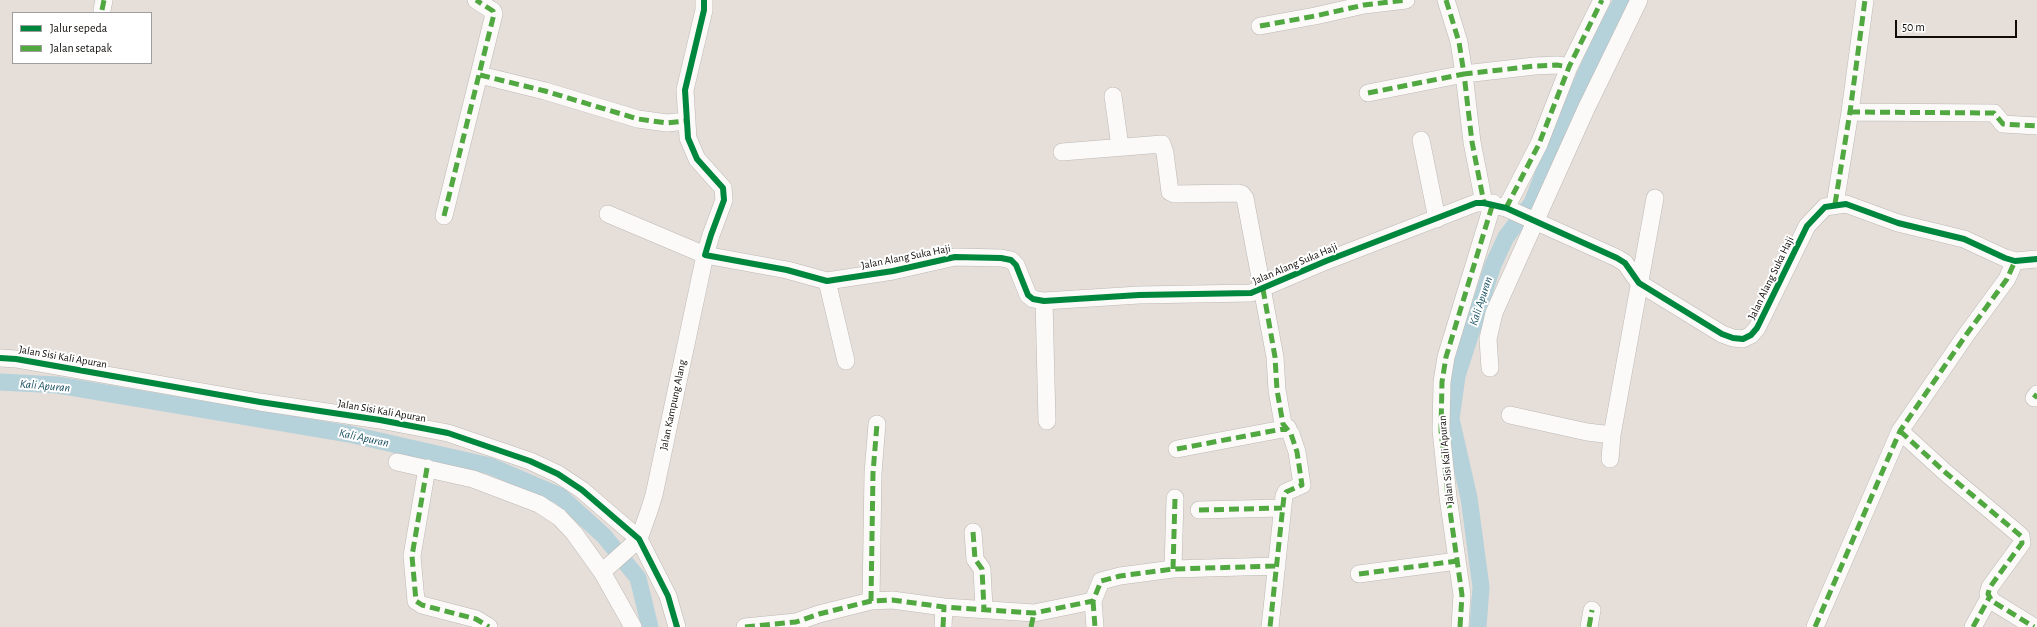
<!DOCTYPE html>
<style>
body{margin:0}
#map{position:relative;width:2037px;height:627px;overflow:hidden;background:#e5ded9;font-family:"Alegreya Sans",sans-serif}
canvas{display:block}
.legend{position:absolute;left:12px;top:12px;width:140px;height:52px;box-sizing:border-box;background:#fff;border:1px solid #9f9e9d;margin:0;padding:5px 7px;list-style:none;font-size:12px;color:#100c09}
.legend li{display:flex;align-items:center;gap:8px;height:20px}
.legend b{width:20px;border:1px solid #9f9e9d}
.scale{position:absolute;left:1895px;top:20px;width:122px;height:18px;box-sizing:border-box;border:2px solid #100c09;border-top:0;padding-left:5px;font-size:12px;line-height:14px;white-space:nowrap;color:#100c09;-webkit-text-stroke:3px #fff;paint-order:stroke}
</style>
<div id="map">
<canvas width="2037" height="627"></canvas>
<ul class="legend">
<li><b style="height:5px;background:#00873e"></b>Jalur sepeda</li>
<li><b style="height:5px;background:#51a841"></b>Jalan setapak</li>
</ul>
<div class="scale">50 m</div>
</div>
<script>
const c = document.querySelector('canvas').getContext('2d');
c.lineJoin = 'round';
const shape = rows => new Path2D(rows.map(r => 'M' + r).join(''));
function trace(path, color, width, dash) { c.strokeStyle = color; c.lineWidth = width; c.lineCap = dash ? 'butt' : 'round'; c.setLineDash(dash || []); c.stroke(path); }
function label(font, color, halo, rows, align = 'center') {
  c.font = font + ' "Alegreya Sans",sans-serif'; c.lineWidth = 4; c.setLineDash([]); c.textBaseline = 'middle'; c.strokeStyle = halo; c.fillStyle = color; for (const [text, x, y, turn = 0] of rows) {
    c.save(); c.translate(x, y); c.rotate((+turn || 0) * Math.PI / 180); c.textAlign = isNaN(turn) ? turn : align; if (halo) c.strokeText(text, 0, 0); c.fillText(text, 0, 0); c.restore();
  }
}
trace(shape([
 [0,382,58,385,349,434,490,466,560,496,604,536,638,578,650,627],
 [1478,627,1481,587,1469,498,1451,419,1457,376,1493,265,1506,237,1532,203,1558,136,1599,44,1622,0]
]), '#b5d1da', 17);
const minor = shape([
 [704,0,704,10,685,90,688,138,697,159,723,188,724,200,711,235,705,255,787,270,827,281,893,271,955,257,1001,258,1011,260,1016,265,1028,295,1033,299,1044,301,1139,295,1251,293,1326,261,1476,203,1484,203,1506,208,1617,258,1625,263,1639,283,1722,334,1733,338,1743,339,1751,335,1757,328,1807,226,1825,207,1846,204,1898,223,1964,239,2005,258,2015,261,2037,259],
 [1446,0,1459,42,1464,74,1535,66,1557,65,1569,67],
 [102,10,104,0],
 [1260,26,1315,16,1364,5,1406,0],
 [480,75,545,91,638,119,667,123,686,121],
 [1368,93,1464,74,1472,142,1484,203],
 [1113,96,1120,147],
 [1850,112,1994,113,2003,124,2037,126],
 [1421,140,1437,219],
 [1062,152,1162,144,1165,153,1170,192,1174,194,1238,193,1242,194,1245,198,1275,357,1277,390,1283,424,1291,434,1297,452,1302,485,1286,492,1284,496,1270,627],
 [1835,204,1850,112,1865,0],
 [1506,208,1539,144,1569,67,1602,0],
 [444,216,494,14,493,11,476,0],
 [827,281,846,361],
 [1044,301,1047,421],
 [0,358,16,359,260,402,380,420,448,433,530,461,558,474,582,490,639,539,668,596,677,627],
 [1490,368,1488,339,1494,313,1586,109,1639,0],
 [2034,398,2037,394],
 [1510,415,1587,432,1612,435],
 [1900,431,1946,473,2021,536,2022,543,1990,587,1988,594,1992,601,2034,627],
 [1177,449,1288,428],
 [1610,459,1612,435,1655,198],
 [397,462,473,479,539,504,559,517,574,533,602,572,633,627],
 [427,468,412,556,416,601,422,605,476,619,489,627],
 [1199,510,1282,508],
 [973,532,975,559,982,569,984,609],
 [1173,569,1175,498],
 [602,572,639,539,649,511,654,495,705,255,608,214],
 [1359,574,1457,561],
 [871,601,873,473,877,424],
 [1093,601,1095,627],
 [745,627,796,622,819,614,871,601,892,600,944,607,1034,613,1093,601,1101,581,1120,576,1173,569,1277,566],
 [943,627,944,607],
 [1460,627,1462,595,1448,497,1441,430,1442,382,1446,357,1493,203],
 [1589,627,1592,610],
 [1815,627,1900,431,1966,335,2007,279,2015,261],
 [1973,627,1989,598]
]);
trace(minor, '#bdb8b4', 18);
trace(minor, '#fbfaf9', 17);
trace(shape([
 [1446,0,1459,42,1464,74,1535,66,1557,65,1569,67],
 [102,10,104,0],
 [1260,26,1315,16,1364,5,1406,0],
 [480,75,545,91,638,119,667,123,686,121],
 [1368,93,1464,74,1472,142,1484,203],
 [1850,112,1994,113,2003,124,2037,126],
 [1835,204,1850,112,1865,0],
 [1506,208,1539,144,1569,67,1602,0],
 [444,216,494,14,493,11,476,0],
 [1263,289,1275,357,1277,390,1283,424,1291,434,1297,452,1302,485,1286,492,1284,496,1270,627],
 [2034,398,2037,394],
 [1900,431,1946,473,2021,536,2022,543,1990,587,1988,594,1992,601,2034,627],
 [1177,449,1288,428],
 [427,468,412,556,416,601,422,605,476,619,489,627],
 [1199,510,1282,508],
 [973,532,975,559,982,569,984,609],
 [1173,569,1175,498],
 [1359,574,1457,561],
 [871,601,873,473,877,424],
 [1093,601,1095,627],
 [745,627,796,622,819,614,871,601,892,600,944,607,1034,613,1093,601,1101,581,1120,576,1173,569,1277,566],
 [943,627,944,607],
 [1031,627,1034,613],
 [1460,627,1462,595,1448,497,1441,430,1442,382,1446,357,1493,203],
 [1589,627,1592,610],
 [1815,627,1900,431,1966,335,2007,279,2015,261],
 [1973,627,1989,598]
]), '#51a841', 5, [10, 5]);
trace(shape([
 [704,0,704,10,685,90,688,138,697,159,723,188,724,200,711,235,705,255,787,270,827,281,893,271,955,257,1001,258,1011,260,1016,265,1028,295,1033,299,1044,301,1139,295,1251,293,1326,261,1476,203,1484,203,1506,208,1617,258,1625,263,1639,283,1722,334,1733,338,1743,339,1751,335,1757,328,1807,226,1825,207,1846,204,1898,223,1964,239,2005,258,2015,261,2037,259],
 [0,358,16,359,260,402,380,420,448,433,530,461,558,474,582,490,639,539,668,596,677,627]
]), '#00873e', 6);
label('11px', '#100c09', '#fff', [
 ["Jalan Alang Suka Haji",906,257,-11],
 ["Jalan Alang Suka Haji",1295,264,-23],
 ["Jalan Alang Suka Haji",1771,278,-64],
 ["Jalan Sisi Kali Apuran",63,357,10],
 ["Jalan Kampung Alang",673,405,-78],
 ["Jalan Sisi Kali Apuran",382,411,10],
 ["Jalan Sisi Kali Apuran",1446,460,-95]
]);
label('italic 12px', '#174f61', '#fff', [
 ["Kali Apuran",1481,301,-72],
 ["Kali Apuran",45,386,5],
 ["Kali Apuran",364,438,12]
]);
</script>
